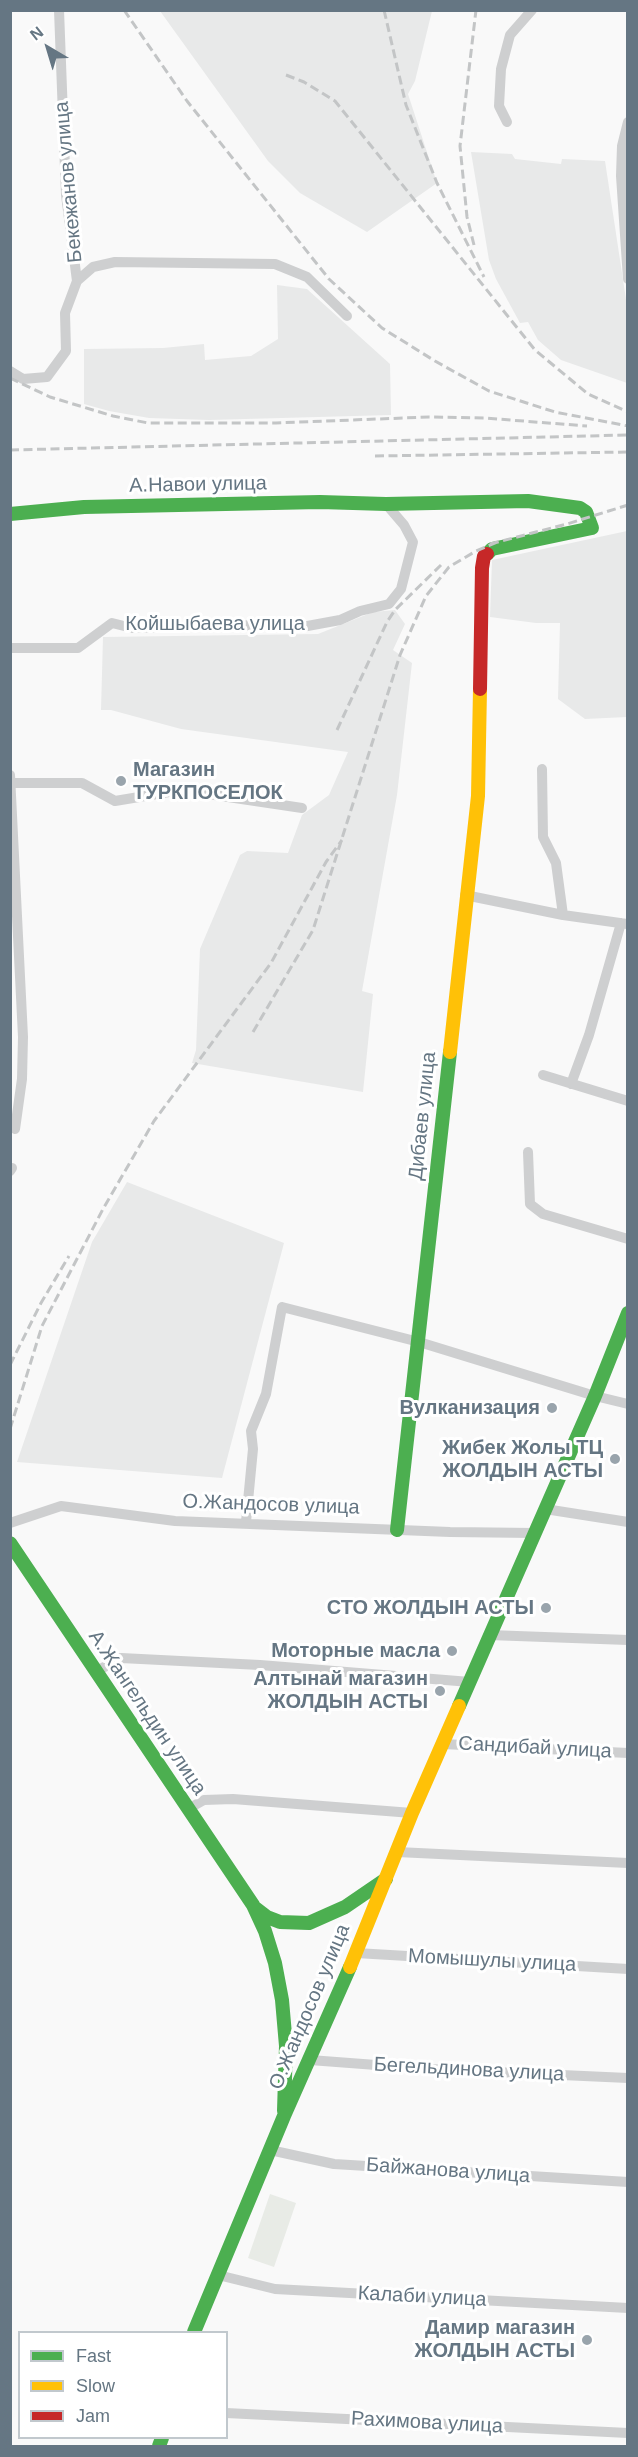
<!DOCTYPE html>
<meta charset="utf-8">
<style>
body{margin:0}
#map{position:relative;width:638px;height:2457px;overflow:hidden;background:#f9f9f9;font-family:Helvetica,sans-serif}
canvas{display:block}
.frame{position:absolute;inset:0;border:12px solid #657683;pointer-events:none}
.legend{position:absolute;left:18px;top:2331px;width:210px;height:108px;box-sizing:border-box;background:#fff;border:2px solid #c1c8cd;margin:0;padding:8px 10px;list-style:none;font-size:18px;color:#657683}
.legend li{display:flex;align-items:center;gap:12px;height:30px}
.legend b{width:30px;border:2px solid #c1c8cd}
.north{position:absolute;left:18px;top:18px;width:60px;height:60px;-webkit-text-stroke:4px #fff;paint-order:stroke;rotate:322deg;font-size:16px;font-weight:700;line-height:24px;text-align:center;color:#657683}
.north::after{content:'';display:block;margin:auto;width:21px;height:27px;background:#657683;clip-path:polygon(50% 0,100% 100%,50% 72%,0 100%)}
</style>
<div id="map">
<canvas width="638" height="2457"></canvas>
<div class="frame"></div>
<ul class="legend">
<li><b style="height:8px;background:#4caf50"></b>Fast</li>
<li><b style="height:8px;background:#ffc107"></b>Slow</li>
<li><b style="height:8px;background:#c62828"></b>Jam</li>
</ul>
<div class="north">N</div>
</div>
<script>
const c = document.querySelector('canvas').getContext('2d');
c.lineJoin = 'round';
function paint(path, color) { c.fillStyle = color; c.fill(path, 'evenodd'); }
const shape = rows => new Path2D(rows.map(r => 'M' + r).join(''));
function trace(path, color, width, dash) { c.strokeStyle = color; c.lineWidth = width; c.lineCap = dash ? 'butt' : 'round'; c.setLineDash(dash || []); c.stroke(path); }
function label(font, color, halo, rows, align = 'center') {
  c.font = font + ' Helvetica,sans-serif'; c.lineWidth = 6; c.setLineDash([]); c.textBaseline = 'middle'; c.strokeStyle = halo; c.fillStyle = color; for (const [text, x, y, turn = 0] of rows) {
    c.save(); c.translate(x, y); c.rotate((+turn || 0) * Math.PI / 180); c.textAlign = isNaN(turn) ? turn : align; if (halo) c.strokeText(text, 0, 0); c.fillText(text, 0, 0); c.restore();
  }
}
paint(shape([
 [160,11,432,11,415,81,408,94,437,183,367,232,300,193,268,161],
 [471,152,512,154,515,159,561,164,562,159,605,161,627,306,627,383,561,360,538,340,528,322,520,323,496,279,489,260],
 [277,285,307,289,390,364,391,415,209,420,149,418,109,411,84,404,84,349,163,348,204,344,205,360,251,356,278,339],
 [627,531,627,717,585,719,558,699,560,623,536,623,490,617,492,560],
 [395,610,405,624,393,650,412,663,397,795,362,991,373,994,363,1092,192,1063,196,1050,200,949,240,855,247,851,288,853,302,815,329,795,348,752,181,729,111,710,101,710,103,637,318,634,373,612],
 [127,1182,284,1243,222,1478,17,1462,92,1242]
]), '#e8e9e9');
paint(shape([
 [270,2194,296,2203,274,2267,248,2258]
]), '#e8ebe6');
trace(shape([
 [59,10,66,195,77,281],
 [507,122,499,106,501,69,510,35,532,10],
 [628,122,622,146,621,176,628,279],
 [10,371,23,379,47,377,66,351,65,313,77,281,93,267,115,262,275,264,307,277,347,316],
 [10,648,78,648,112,623,132,628,235,625,302,627,340,620,360,611,389,604,401,589,413,542,404,525,386,504],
 [542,769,543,837,556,863,563,915],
 [10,775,23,1037,22,1079,15,1129],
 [11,783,82,783,115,801,181,790,302,808],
 [465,895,563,915,627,924],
 [543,1075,628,1101],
 [571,1084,589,1035,621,923],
 [528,1152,530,1204,543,1214,628,1239],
 [10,1171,12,1168],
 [545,1509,628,1522],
 [246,1522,253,1449,251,1431,266,1394,282,1307,419,1342,595,1396,628,1404],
 [10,1523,61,1506,175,1521,450,1532,534,1533],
 [489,1635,628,1640],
 [95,1672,121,1658,260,1665,470,1682],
 [443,1744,628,1753],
 [188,1809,204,1800,233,1799,412,1813],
 [397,1852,628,1863],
 [356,1953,628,1969],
 [310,2060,429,2069,628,2078],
 [270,2150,334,2164,628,2182],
 [218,2275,275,2289,628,2308],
 [226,2413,628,2433]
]), '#cecfd0', 10);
trace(shape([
 [10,514,84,507,320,502,386,504,528,501,580,508,586,512,592,528,492,549,487,554],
 [397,1530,450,1052],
 [10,1543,253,1905,265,1931,275,1963,282,2000,286,2046,284,2111],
 [459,1706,595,1396,628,1313],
 [254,1907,267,1917,280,1922,309,1923,345,1907,386,1879],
 [194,2332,284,2116,350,1967],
 [159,2446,162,2438]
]), '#4caf50', 14);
trace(shape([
 [450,1052,478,796,480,689],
 [350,1967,412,1813,459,1706]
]), '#ffc107', 14);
trace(shape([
 [480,689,482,568,484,556,487,554]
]), '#c62828', 14);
trace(shape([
 [124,10,187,101,329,279,382,328,435,361,489,391,555,412,628,426],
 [384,10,406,105,437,183,484,277],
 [286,75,304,82,335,101,535,350,588,394,628,412],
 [474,245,467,217,460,146,476,10],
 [10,378,50,397,113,416,148,423,276,423,429,417,484,418,587,426],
 [10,450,628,435],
 [375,456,628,452],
 [490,544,567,524,628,505],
 [337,730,387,622,395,610,441,565],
 [253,1032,313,930,400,655,426,596,449,567,476,551,497,542],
 [10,1365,41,1303,69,1256],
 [10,1429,42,1326,103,1209,154,1121,271,963,326,862,342,840]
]), '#c3c5c6', 3, [9, 4.5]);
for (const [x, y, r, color] of [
 [121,781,6,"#99a4ac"],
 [552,1408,6,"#99a4ac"],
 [615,1459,6,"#99a4ac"],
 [546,1608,6,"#99a4ac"],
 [452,1651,6,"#99a4ac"],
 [440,1691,6,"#99a4ac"],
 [587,2340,6,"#99a4ac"]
]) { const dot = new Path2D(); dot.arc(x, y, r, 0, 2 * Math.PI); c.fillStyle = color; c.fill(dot); trace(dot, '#fff', 2); }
label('20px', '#657683', '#fff', [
 ["Бекежанов улица",69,182,-95],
 ["А.Навои улица",198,485,-1],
 ["Койшыбаева улица",215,624],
 ["Дибаев улица",423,1116,-84],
 ["О.Жандосов улица",271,1505,2],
 ["А.Жангельдин улица",147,1713,56],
 ["Сандибай улица",535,1748,3],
 ["Момышулы улица",492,1961,3],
 ["О.Жандосов улица",310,2007,-67],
 ["Бегельдинова улица",469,2070,3],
 ["Байжанова улица",448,2171,4],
 ["Калаби улица",422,2297,3],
 ["Рахимова улица",427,2423,3]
]);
label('bold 20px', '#657683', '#fff', [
 ["Магазин",133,770,"left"],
 ["ТУРКПОСЕЛОК",133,793,"left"],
 ["Вулканизация",540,1408],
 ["Жибек Жолы ТЦ",603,1448],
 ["ЖОЛДЫН АСТЫ",603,1471],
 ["СТО ЖОЛДЫН АСТЫ",534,1608],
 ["Моторные масла",440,1651],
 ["Алтынай магазин",428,1679],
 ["ЖОЛДЫН АСТЫ",428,1702],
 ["Дамир магазин",575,2328],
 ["ЖОЛДЫН АСТЫ",575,2351]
], 'right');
</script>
